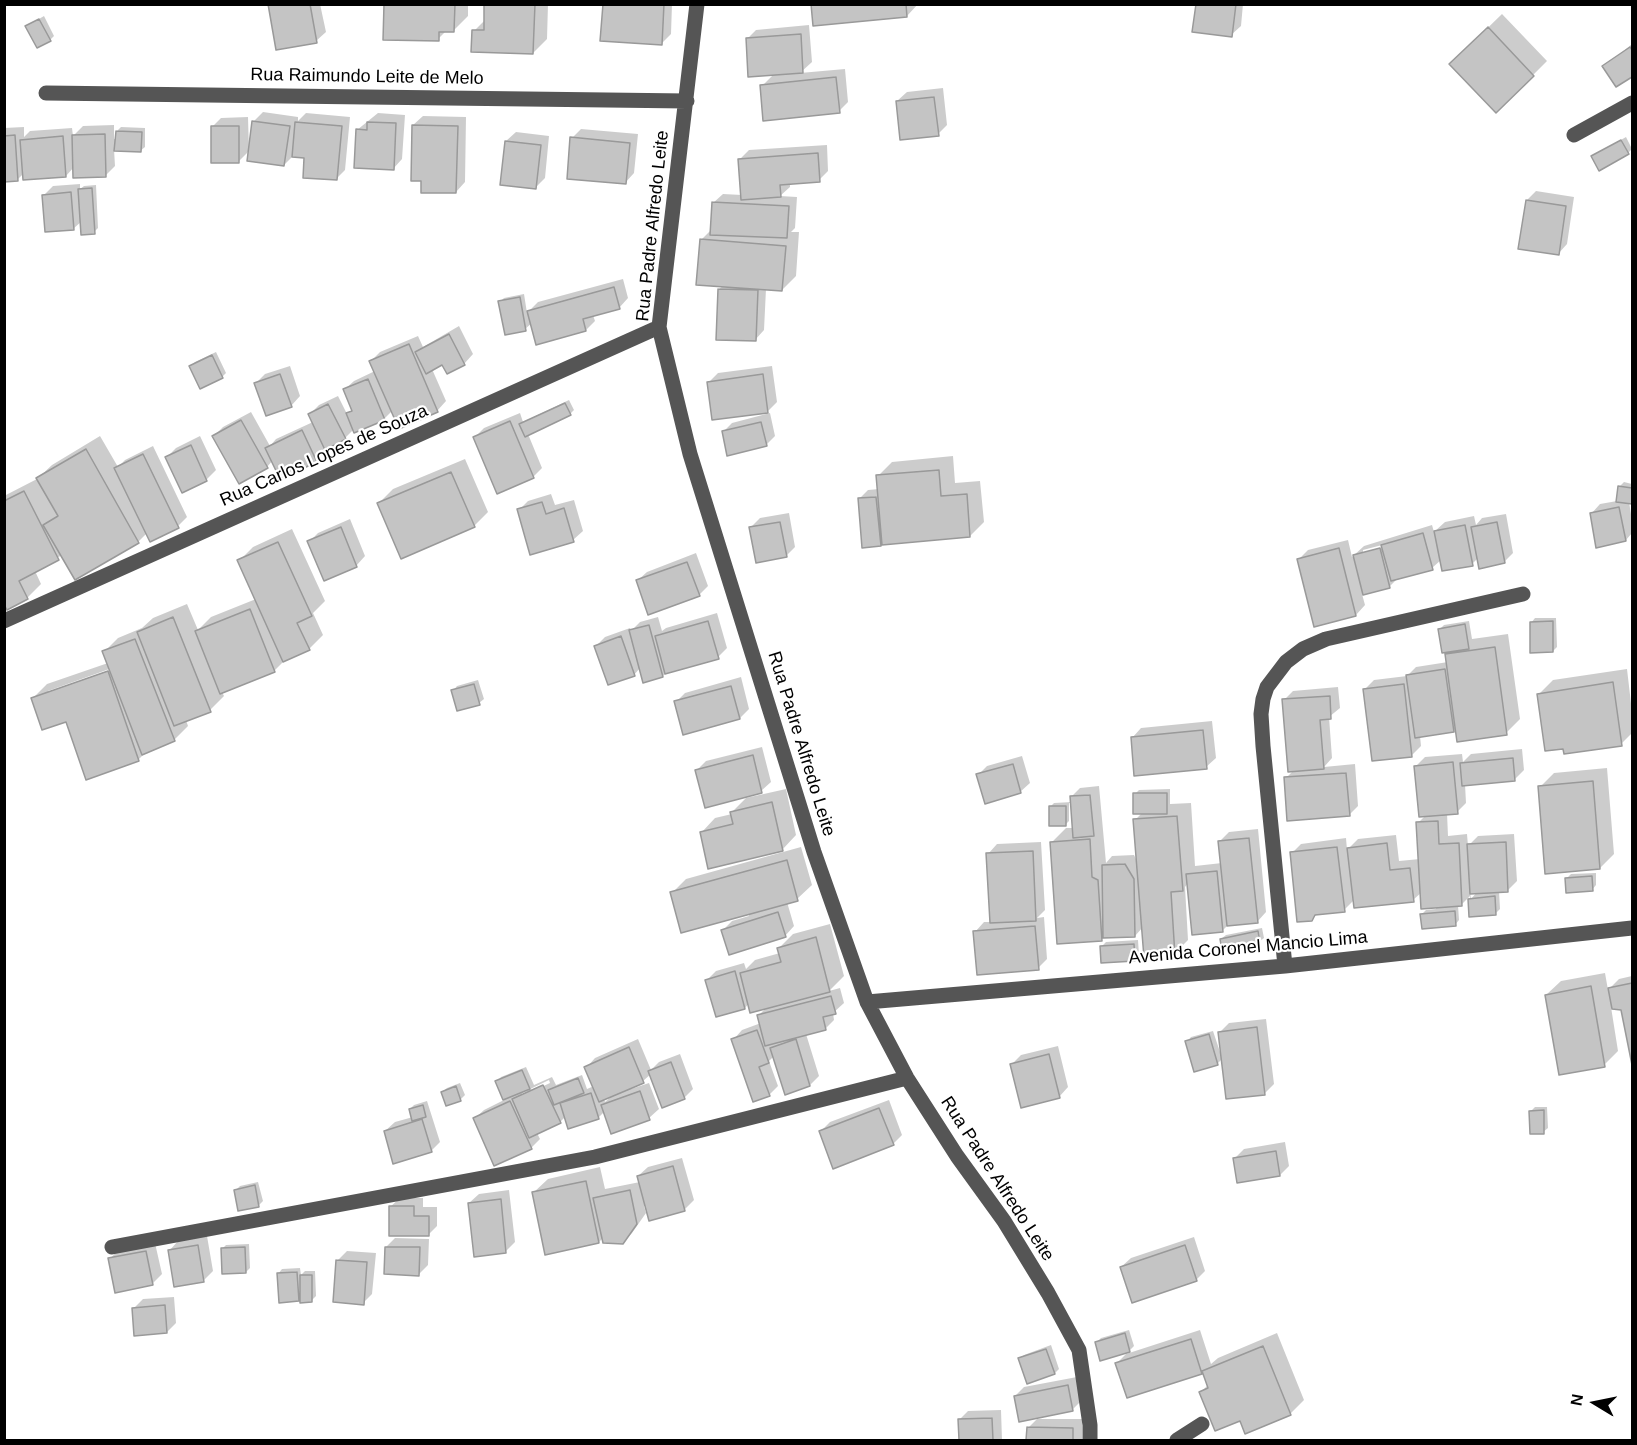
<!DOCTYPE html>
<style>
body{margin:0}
#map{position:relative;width:1637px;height:1445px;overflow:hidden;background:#fff;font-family:Helvetica,sans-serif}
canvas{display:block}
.frame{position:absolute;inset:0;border:6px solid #000;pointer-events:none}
.north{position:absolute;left:1565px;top:1373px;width:60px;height:60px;-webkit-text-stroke:4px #fff;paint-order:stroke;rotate:280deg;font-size:16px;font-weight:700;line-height:24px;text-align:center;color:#000}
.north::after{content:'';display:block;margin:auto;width:21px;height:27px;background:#000;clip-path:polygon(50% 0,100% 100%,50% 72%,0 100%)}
</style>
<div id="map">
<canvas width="1637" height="1445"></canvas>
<div class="frame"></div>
<div class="north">N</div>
</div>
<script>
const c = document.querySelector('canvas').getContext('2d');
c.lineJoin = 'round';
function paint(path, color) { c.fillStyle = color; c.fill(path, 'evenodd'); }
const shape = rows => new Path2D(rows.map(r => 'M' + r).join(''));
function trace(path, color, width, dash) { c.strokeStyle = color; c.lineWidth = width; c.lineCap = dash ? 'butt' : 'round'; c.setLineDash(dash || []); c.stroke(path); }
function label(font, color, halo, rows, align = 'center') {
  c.font = font + ' Helvetica,sans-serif'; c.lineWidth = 4.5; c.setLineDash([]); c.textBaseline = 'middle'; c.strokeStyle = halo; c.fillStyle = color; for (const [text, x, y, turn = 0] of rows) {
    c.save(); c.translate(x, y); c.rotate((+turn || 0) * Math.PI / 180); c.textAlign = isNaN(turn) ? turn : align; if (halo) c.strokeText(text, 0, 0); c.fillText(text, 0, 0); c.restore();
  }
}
paint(shape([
 [269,4,320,4,326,32,316,41],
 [386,4,468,4,468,16,454,30,447,30,438,39],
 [486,4,548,4,547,39,533,53,474,31,486,19],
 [604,4,672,4,671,34,662,43],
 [812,4,918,4,907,16],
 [1197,4,1243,4,1241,26,1231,35],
 [1502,14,1547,61,1533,75,1465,50],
 [44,16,54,36,50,40,27,26],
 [809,25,812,62,800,73,845,69,848,102,839,111,762,86,774,74,747,39,756,30],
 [1632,44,1632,75,1617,85,1604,67],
 [943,88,947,125,938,134,897,101,907,92],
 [263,112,298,117,298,121,306,113,350,117,345,170,336,179,306,157,293,156,284,165,254,121],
 [378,113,405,115,402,159,393,169,357,130],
 [423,116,466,117,465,182,456,192,413,125],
 [248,117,249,151,239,161,212,127,221,118],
 [114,125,114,139,117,139,117,131,121,127,145,128,145,147,140,151,114,149,115,166,106,175,74,167,66,176,24,173,17,180,4,181,4,128,24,127,24,137,30,131,72,128,73,136,83,126],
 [581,129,638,134,634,173,625,183,572,138],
 [516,132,549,136,545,178,535,188,506,141],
 [1626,137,1632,149,1628,153,1593,156],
 [827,145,828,171,819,180,790,182,790,187,780,196,797,197,795,228,791,232,799,232,796,276,782,290,766,289,764,330,755,340,719,289,723,286,701,240,712,229,713,203,723,194,742,195,740,159,749,150],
 [80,184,80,189,84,186,96,185,98,228,94,232,82,221,73,229,44,195,53,186],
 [1536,191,1574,197,1567,244,1558,254,1527,200],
 [623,279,628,298,619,308,593,315,595,321,586,330,532,323,525,329,500,302,504,298,524,294,527,313,538,302],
 [459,326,473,354,464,364,443,363,432,369,446,401,437,411,392,411,384,419,354,429,345,438,324,448,326,451,316,461,281,477,273,460,267,467,214,436,223,427,251,412,270,446,276,439,313,422,309,415,319,405,338,396,347,414,353,409,344,390,354,381,375,371,371,361,380,352,418,336,423,347],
 [216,352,226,373,222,377,191,366,195,362],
 [290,366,300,396,291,406,256,383,265,374],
 [772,366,777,402,768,411,709,382,718,373],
 [569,400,574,410,570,414,528,434,542,468,533,477,475,437,484,428,520,413,523,422],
 [770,413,775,436,766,445,723,432,732,423],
 [100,436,118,467,125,460,153,446,187,517,178,526,150,540,147,533,138,542,76,578,62,555,35,571,41,584,27,598,4,602,4,496,37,479,52,465],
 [200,436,216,470,206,480,182,491,167,457,176,448],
 [953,456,955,483,980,481,984,522,970,536,880,545,859,499,868,490,879,489,878,476,892,462],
 [465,459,488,512,474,526,379,503,393,489],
 [1624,482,1632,484,1632,501,1629,502,1632,520,1632,533,1626,540,1591,514,1600,504,1617,501,1619,487],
 [551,494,555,505,574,500,583,531,573,540,519,510,528,501],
 [789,513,795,547,786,556,751,527,760,518],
 [1506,514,1513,553,1504,562,1478,558,1472,564,1441,560,1432,568,1398,578,1389,587,1362,594,1365,605,1356,615,1299,559,1308,550,1348,540,1352,557,1364,546,1432,525,1434,532,1445,522,1474,516,1476,525,1482,518],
 [1386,544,1387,547,1363,554,1363,550],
 [350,519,365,556,356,566,309,542,318,533],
 [292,529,325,601,313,613,323,635,309,649,286,659,274,671,222,692,224,696,210,710,186,720,188,726,174,740,146,752,138,760,67,720,33,698,47,684,108,663,104,652,118,638,142,628,153,618,187,604,198,630,211,617,256,599,239,561,253,547],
 [115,667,116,670,48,694,48,691],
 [696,553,708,586,699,595,637,581,647,572],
 [717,613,727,648,718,657,667,672,663,676,640,668,634,675,596,646,605,637,630,628,631,631,640,622,658,617,662,631,666,628],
 [1535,618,1556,618,1557,647,1553,651,1531,623],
 [1469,621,1472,639,1508,634,1520,719,1506,733,1457,727,1453,731,1420,736,1421,746,1412,755,1365,689,1374,680,1407,676,1416,667,1448,662,1447,655,1451,650,1440,629,1444,625],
 [1627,669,1632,712,1632,733,1621,744,1565,747,1539,694,1553,680],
 [741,677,749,709,740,718,676,702,685,693],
 [478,680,484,699,479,703,453,691,457,686],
 [1338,687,1340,708,1329,717,1332,758,1324,767,1355,764,1358,806,1349,815,1286,778,1294,770,1284,700,1293,691],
 [1212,721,1216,758,1206,767,1132,738,1141,728],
 [762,747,771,782,761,791,697,770,706,761],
 [1522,749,1524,770,1515,779,1465,784,1466,803,1457,812,1447,813,1448,836,1467,834,1468,846,1478,836,1514,834,1517,881,1508,890,1499,891,1500,909,1496,913,1471,915,1470,896,1461,905,1458,905,1459,920,1455,925,1422,914,1426,910,1436,909,1436,906,1422,892,1413,900,1354,900,1344,910,1318,913,1311,920,1292,853,1301,844,1346,838,1347,850,1358,839,1396,835,1399,861,1420,859,1418,823,1426,815,1416,766,1425,757,1462,754,1463,762,1471,754],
 [1470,892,1477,892,1471,899],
 [1022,756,1030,783,1020,792,978,775,987,766],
 [1607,768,1614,854,1600,868,1540,787,1554,773],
 [1099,786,1106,863,1112,856,1134,855,1138,863,1135,820,1142,813,1135,794,1139,790,1170,789,1170,804,1191,803,1195,866,1222,863,1220,841,1229,832,1258,829,1266,912,1257,922,1228,925,1222,931,1188,883,1185,887,1188,940,1174,954,1143,927,1135,936,1104,936,1101,940,1052,842,1066,828,1074,828,1072,803,1069,803,1069,821,1065,825,1050,807,1054,803,1072,802,1071,797,1080,788],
 [786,789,796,835,782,850,701,833,715,818,732,814,732,812,746,798],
 [1041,842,1045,910,1037,918,1044,917,1047,959,1038,968,975,932,984,922,991,922,988,854,997,844],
 [801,847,812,885,797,899,787,902,794,926,785,936,723,930,732,921,749,916,748,913,672,893,686,879],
 [1596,873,1596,885,1592,890,1567,878,1571,874],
 [830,924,844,976,829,991,840,988,844,1003,833,1013,834,1020,825,1029,806,1034,819,1076,810,1085,774,1056,769,1061,778,1086,769,1095,733,1040,742,1030,761,1023,759,1015,767,1007,749,1003,745,1008,707,980,716,971,744,963,746,969,755,960,780,953,779,948,793,934],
 [1262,928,1264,938,1259,942,1221,939,1226,935],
 [1138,940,1139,955,1135,959,1101,947,1106,942],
 [1605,973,1608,990,1619,979,1632,976,1632,1058,1623,1009,1611,1007,1618,1051,1604,1065,1546,995,1561,981],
 [1266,1019,1274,1084,1264,1094,1223,1058,1218,1063,1195,1070,1187,1042,1191,1037,1213,1031,1221,1055,1222,1055,1220,1032,1229,1023],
 [638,1039,651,1070,659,1062,680,1054,693,1089,684,1098,651,1074,643,1081,630,1087,631,1089,649,1083,659,1109,649,1118,612,1132,605,1111,598,1118,566,1116,560,1122,537,1133,540,1139,531,1148,474,1119,484,1110,504,1100,497,1082,501,1077,526,1067,534,1085,552,1077,556,1085,582,1075,587,1089,594,1086,586,1068,595,1058],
 [549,1080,550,1083,522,1096,522,1093],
 [613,1095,605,1102,604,1099],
 [1058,1046,1068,1087,1059,1097,1012,1064,1021,1055],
 [460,1083,465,1095,461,1099,447,1104,442,1092,447,1088],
 [889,1100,902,1135,893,1144,821,1131,830,1122],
 [427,1101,440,1142,431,1151,385,1131,395,1122,413,1117,410,1109,414,1105],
 [1535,1107,1547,1107,1548,1128,1543,1132,1531,1111],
 [1285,1142,1289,1166,1280,1175,1235,1158,1244,1149],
 [682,1158,694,1200,684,1210,644,1206,646,1213,632,1233,623,1242,603,1238,599,1242,533,1193,548,1179,600,1167,605,1189,640,1182,638,1176,648,1167],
 [258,1182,263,1201,258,1206,236,1190,240,1186],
 [509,1190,515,1242,506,1251,469,1203,479,1194],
 [400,1198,423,1198,423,1207,437,1207,437,1226,428,1235,390,1207],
 [207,1236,213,1271,203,1281,169,1251,178,1241],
 [1194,1237,1205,1271,1196,1280,1121,1267,1131,1258],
 [395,1238,429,1239,428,1265,419,1274,386,1247],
 [155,1243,162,1274,152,1284,110,1259,119,1249],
 [249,1244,250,1268,246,1272,222,1249,226,1245],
 [347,1251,376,1253,372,1294,363,1303,338,1260],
 [300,1268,301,1275,305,1271,315,1271,316,1296,312,1300,302,1296,298,1300,278,1274,282,1269],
 [174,1297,176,1323,167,1332,134,1308,143,1299],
 [1129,1330,1134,1346,1129,1351,1097,1342,1101,1338],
 [1200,1330,1211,1364,1218,1358,1277,1333,1304,1400,1290,1414,1240,1419,1201,1392,1209,1384,1203,1371,1128,1396,1117,1363,1126,1354],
 [1051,1345,1059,1369,1055,1373,1020,1359,1024,1355],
 [1077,1377,1081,1401,1072,1410,1015,1396,1024,1387],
 [1001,1410,1002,1440,960,1440,959,1420,968,1411],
 [1037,1419,1082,1419,1082,1440,1028,1440,1028,1428]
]), '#0003');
const building = shape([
 [268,4,310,4,317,43,276,50,268,4],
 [384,4,455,4,454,32,439,32,439,41,383,40,384,4],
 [484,4,535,4,533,54,471,52,472,30,484,30,484,4],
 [603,4,664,4,662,45,600,41,603,4],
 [811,4,906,4,907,17,813,26,811,4],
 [1196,4,1236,4,1232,37,1192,32,1196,4],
 [39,19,51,41,37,48,25,26,39,19],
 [1488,27,1534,76,1496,113,1449,64,1488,27],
 [801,34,803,73,748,77,746,38,801,34],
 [1630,47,1632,50,1632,77,1616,87,1602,66,1630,47],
 [836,77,840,113,763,121,760,85,836,77],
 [934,97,939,136,900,140,896,101,934,97],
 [252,121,290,126,284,166,247,161,252,121],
 [295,122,342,126,337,180,303,178,304,158,292,157,295,122],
 [367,122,396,123,394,170,354,168,356,129,367,130,367,122],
 [412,125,458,126,456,193,421,193,421,181,411,181,412,125],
 [211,126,239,126,239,163,211,163,211,126],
 [116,131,142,132,141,152,114,151,116,131],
 [105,134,106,177,73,178,72,135,105,134],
 [15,135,18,181,4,182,4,136,15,135],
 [63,136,66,177,23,180,20,140,63,136],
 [570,137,630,143,626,184,567,179,570,137],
 [1621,140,1629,154,1599,171,1591,156,1621,140],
 [505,141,541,145,536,189,500,185,505,141],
 [818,153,820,182,780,185,781,197,741,200,738,159,818,153],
 [92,188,95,234,81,235,78,189,92,188],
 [71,192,74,230,45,232,42,195,71,192],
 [1526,200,1566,206,1559,255,1518,249,1526,200],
 [712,202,789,206,787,238,710,235,712,202],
 [700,239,786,246,782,291,696,285,700,239],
 [614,287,620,309,583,319,586,331,536,345,527,311,614,287],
 [718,289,758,290,756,341,716,340,718,289],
 [520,297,526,331,505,335,498,301,520,297],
 [449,334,465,365,447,374,442,365,426,374,415,352,449,334],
 [409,344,438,412,399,429,369,361,409,344],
 [212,355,223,378,200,389,189,366,212,355],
 [280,374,292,407,266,416,254,383,280,374],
 [763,374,768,413,712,420,707,382,763,374],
 [368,379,385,420,354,433,346,413,352,411,343,389,368,379],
 [565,403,571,415,525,437,519,424,565,403],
 [328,404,346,439,325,450,308,414,328,404],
 [241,420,268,468,239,484,212,436,241,420],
 [510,421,534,478,497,494,473,437,510,421],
 [761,422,767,446,727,456,722,431,761,422],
 [302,430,317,462,280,479,265,448,302,430],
 [191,445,207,481,182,493,165,457,191,445],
 [86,449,139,543,75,580,43,525,58,516,36,478,86,449],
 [143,454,179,528,150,542,114,468,143,454],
 [939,470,941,496,967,494,970,537,882,545,876,475,939,470],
 [451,472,475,527,401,559,377,503,451,472],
 [1618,486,1632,488,1632,504,1616,502,1618,486],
 [24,491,59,560,19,581,28,599,7,610,4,605,4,501,24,491],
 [876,497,881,546,862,548,858,498,876,497],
 [542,502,546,514,564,508,574,542,530,555,517,509,542,502],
 [1619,507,1626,541,1596,548,1590,513,1619,507],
 [780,522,787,557,756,563,749,527,780,522],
 [1497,522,1505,563,1479,569,1471,527,1497,522],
 [1465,525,1473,566,1442,571,1434,531,1465,525],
 [341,527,357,567,324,581,307,541,341,527],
 [1423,533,1433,570,1391,581,1381,545,1423,533],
 [278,542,312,616,297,623,310,650,283,662,237,560,278,542],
 [1339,548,1356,616,1314,627,1297,559,1339,548],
 [1380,548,1390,588,1363,595,1353,555,1380,548],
 [687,562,700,596,648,615,636,580,687,562],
 [250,609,275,672,220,694,195,631,250,609],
 [173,617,211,712,174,726,137,632,173,617],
 [708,621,719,659,665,674,655,636,708,621],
 [1553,621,1553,652,1530,653,1530,622,1553,621],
 [1465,624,1469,649,1442,653,1438,629,1465,624],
 [649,625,663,677,643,683,629,630,649,625],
 [621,636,635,676,608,685,594,646,621,636],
 [135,639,175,741,142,755,102,651,135,639],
 [1495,647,1507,735,1457,742,1445,654,1495,647],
 [1445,669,1454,732,1415,738,1406,675,1445,669],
 [108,671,139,761,86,780,66,722,42,730,31,698,108,671],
 [1613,682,1622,746,1564,754,1563,749,1545,751,1537,694,1613,682],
 [474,684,480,705,457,711,451,690,474,684],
 [1404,684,1412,757,1372,761,1363,689,1404,684],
 [731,686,740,719,683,735,674,701,731,686],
 [1330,696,1331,719,1320,720,1324,769,1288,772,1282,699,1330,696],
 [1203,730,1207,769,1134,776,1131,737,1203,730],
 [753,755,762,793,705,808,695,770,753,755],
 [1513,758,1515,781,1462,786,1460,763,1513,758],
 [1453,762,1458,814,1419,817,1414,766,1453,762],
 [1013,764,1021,793,985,804,976,774,1013,764],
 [1346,773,1350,816,1287,821,1284,777,1346,773],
 [1593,781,1600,869,1545,874,1538,786,1593,781],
 [1133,793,1167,793,1167,814,1133,814,1133,793],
 [1090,795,1094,836,1073,838,1070,796,1090,795],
 [772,802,783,851,708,869,700,832,733,824,730,812,772,802],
 [1049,806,1066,806,1066,826,1049,826,1049,806],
 [1177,816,1183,891,1171,892,1175,956,1144,958,1133,819,1177,816],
 [1438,821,1439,844,1459,843,1462,906,1421,909,1416,822,1438,821],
 [1249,838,1258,923,1227,926,1218,841,1249,838],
 [1090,839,1092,877,1098,880,1102,941,1057,944,1050,842,1090,839],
 [1506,842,1508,892,1470,894,1467,844,1506,842],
 [1387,843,1390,870,1410,868,1414,902,1354,908,1347,848,1387,843],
 [1337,847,1345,912,1315,915,1312,921,1297,922,1290,852,1337,847],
 [1033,851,1036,921,990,923,986,853,1033,851],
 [787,860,798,901,681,933,670,892,787,860],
 [1125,864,1134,879,1135,937,1103,938,1102,865,1125,864],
 [1217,871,1223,932,1192,935,1186,874,1217,871],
 [1592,876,1593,891,1566,893,1565,878,1592,876],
 [1495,896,1496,915,1469,917,1468,899,1495,896],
 [1455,911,1456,926,1422,929,1420,914,1455,911],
 [778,912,786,937,729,955,721,930,778,912],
 [1035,926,1039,970,977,975,973,931,1035,926],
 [1258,931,1260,943,1222,951,1220,939,1258,931],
 [816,937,830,992,750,1013,740,973,781,962,777,948,816,937],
 [1134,944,1135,961,1101,963,1100,946,1134,944],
 [735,971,745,1009,716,1017,705,980,735,971],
 [1632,983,1632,1065,1621,1010,1612,1009,1608,988,1632,983],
 [1591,986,1605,1067,1559,1075,1545,995,1591,986],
 [831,996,836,1014,823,1017,826,1030,765,1046,757,1015,831,996],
 [1257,1027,1265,1095,1226,1099,1218,1032,1257,1027],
 [757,1030,769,1063,759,1067,770,1096,753,1102,731,1039,757,1030],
 [1209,1034,1218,1065,1194,1072,1185,1041,1209,1034],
 [796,1039,810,1086,785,1095,770,1048,796,1039],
 [629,1047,644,1083,599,1102,584,1067,629,1047],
 [1049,1054,1060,1098,1021,1108,1010,1064,1049,1054],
 [671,1062,685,1099,662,1108,648,1071,671,1062],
 [522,1070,530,1089,503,1100,495,1081,522,1070],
 [578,1078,584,1093,554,1105,548,1090,578,1078],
 [543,1085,561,1123,529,1138,512,1099,543,1085],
 [456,1086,461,1101,446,1106,441,1092,456,1086],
 [640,1091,650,1120,611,1134,601,1105,640,1091],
 [591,1093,599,1119,568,1129,560,1103,591,1093],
 [510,1101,532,1149,494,1166,473,1118,510,1101],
 [423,1105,426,1117,412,1121,409,1109,423,1105],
 [879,1108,894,1145,833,1169,819,1131,879,1108],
 [1544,1110,1544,1134,1530,1134,1529,1111,1544,1110],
 [422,1119,432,1152,393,1164,384,1131,422,1119],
 [1276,1151,1280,1176,1237,1183,1233,1158,1276,1151],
 [673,1166,685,1211,649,1221,637,1176,673,1166],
 [586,1181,599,1243,545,1255,532,1192,586,1181],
 [255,1185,259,1207,238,1211,234,1190,255,1185],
 [630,1190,637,1224,623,1244,603,1243,593,1198,630,1190],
 [501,1199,506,1253,474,1257,468,1203,501,1199],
 [389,1206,414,1206,414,1216,429,1216,429,1236,389,1236,389,1206],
 [198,1245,204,1282,174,1287,168,1250,198,1245],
 [1185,1245,1197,1281,1132,1303,1120,1267,1185,1245],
 [245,1247,246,1273,222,1274,221,1248,245,1247],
 [385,1247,420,1247,419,1276,384,1274,385,1247],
 [146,1251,153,1285,115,1293,108,1258,146,1251],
 [336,1260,367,1262,364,1305,333,1302,336,1260],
 [297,1272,299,1301,279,1303,277,1273,297,1272],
 [300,1275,312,1275,312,1302,300,1303,300,1275],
 [165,1305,167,1333,134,1336,132,1308,165,1305],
 [1125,1333,1130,1352,1100,1361,1095,1342,1125,1333],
 [1191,1339,1202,1374,1127,1398,1115,1363,1191,1339],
 [1263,1346,1291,1415,1245,1434,1240,1421,1215,1431,1199,1392,1208,1388,1202,1371,1263,1346],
 [1046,1349,1055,1374,1027,1384,1018,1358,1046,1349],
 [1068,1385,1073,1411,1019,1422,1014,1396,1068,1385],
 [992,1418,993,1440,959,1440,958,1419,992,1418],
 [1027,1427,1073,1428,1073,1440,1026,1440,1027,1427]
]);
paint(building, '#c4c4c4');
trace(building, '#999', 1.5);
trace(shape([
 [697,4,659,327,690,454,814,852,867,1002,907,1078,957,1156,1004,1221,1048,1293,1079,1350,1090,1425,1090,1440],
 [46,93,687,101],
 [1574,135,1632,103],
 [4,621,659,327],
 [1285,966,1263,746,1261,714,1263,699,1267,687,1286,662,1303,649,1326,639,1523,594],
 [867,1002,1285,966,1632,928],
 [112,1247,595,1157,907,1078],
 [1177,1440,1202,1424]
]), '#555', 15);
label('18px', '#000', '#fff', [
 ["Rua Raimundo Leite de Melo",367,77,1],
 ["Rua Padre Alfredo Leite",653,226,-84],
 ["Rua Carlos Lopes de Souza",324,456,-24],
 ["Rua Padre Alfredo Leite",801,744,73],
 ["Avenida Coronel Mancio Lima",1248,948,-5],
 ["Rua Padre Alfredo Leite",997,1179,57]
]);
</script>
